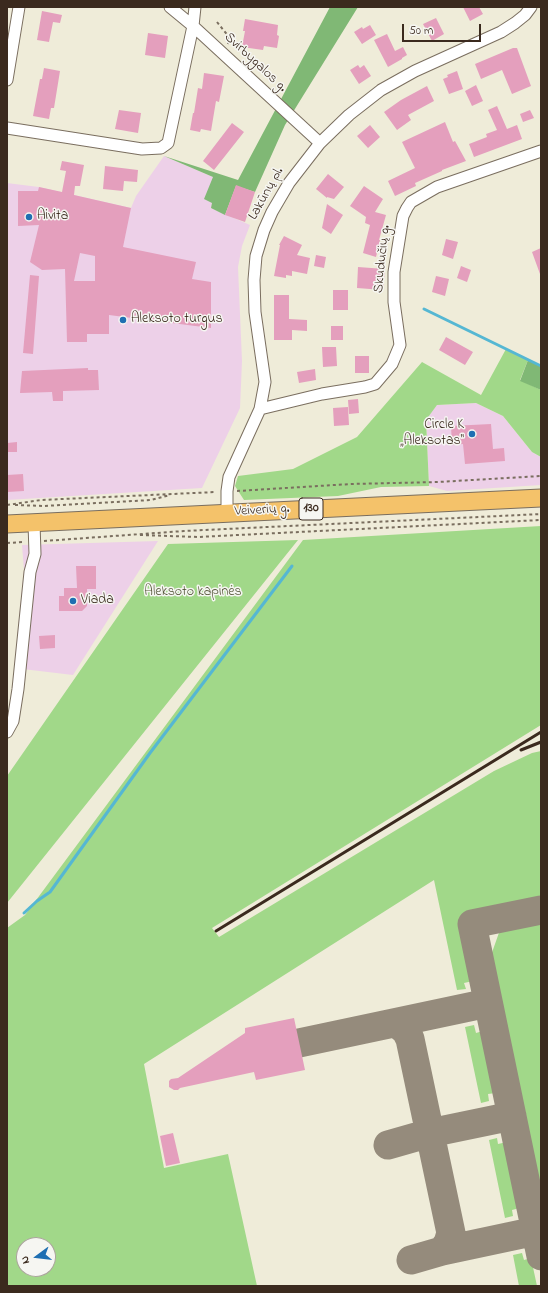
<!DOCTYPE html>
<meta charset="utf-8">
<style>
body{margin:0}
#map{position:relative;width:548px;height:1293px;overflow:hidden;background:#efecd9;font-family:"Indie Flower",sans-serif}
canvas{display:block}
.frame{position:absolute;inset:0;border:8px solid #3b2a1e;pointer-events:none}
.north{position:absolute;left:16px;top:1237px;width:40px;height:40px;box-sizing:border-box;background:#f6f6f2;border:1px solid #aba49d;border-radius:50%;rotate:255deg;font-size:11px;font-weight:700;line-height:16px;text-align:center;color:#3b2a1e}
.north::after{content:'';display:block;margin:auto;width:14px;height:18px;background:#1f6fb2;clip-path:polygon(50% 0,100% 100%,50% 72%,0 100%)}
.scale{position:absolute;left:402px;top:24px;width:79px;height:18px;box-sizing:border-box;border:2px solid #3b2a1e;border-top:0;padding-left:5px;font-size:12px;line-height:14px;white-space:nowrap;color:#3b2a1e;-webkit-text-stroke:3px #f6f6f2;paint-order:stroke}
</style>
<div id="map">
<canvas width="548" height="1293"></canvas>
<div class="frame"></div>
<div class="north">N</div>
<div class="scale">50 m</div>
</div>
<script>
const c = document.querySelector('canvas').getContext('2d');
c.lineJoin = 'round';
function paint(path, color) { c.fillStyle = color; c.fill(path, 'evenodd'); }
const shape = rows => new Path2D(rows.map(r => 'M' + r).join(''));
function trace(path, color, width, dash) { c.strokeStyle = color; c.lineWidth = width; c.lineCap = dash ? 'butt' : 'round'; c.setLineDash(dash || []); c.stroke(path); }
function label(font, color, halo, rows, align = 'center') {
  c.font = font + ' "Indie Flower",sans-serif'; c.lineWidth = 3; c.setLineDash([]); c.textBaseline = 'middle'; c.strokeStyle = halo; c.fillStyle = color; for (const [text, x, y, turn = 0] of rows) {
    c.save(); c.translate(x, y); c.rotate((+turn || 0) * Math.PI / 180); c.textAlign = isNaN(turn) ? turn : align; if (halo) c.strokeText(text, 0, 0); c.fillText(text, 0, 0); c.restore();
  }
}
paint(shape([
 [164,156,213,177,213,203,211,208,250,225,242,246,238,267,242,361,240,408,202,488,7,500,7,183,39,187,131,208,136,196],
 [476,403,503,416,532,452,541,457,541,485,447,491,429,486,426,419,437,405],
 [158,541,73,675,14,668,24,570,22,545]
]), '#edd0e8');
paint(shape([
 [506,349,528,360,520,380,541,390,541,457,532,452,503,416,476,403,437,405,426,420,429,486,381,487,338,496,244,500,235,486,238,476,293,469,357,437,422,362,481,395],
 [541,526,541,725,212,928,219,937,494,771,532,753,541,751,541,900,460,916,473,981,464,983,466,989,457,990,434,880,144,1064,164,1168,228,1154,257,1286,7,1286,7,928,25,915,303,540],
 [24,1245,48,1245,48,1269,24,1269],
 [298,540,7,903,7,776,168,544],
 [541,919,541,1209,489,961,501,927],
 [474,1025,476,1033,483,1031,496,1093,488,1094,489,1101,481,1103,465,1027],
 [497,1138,498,1144,507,1142,520,1208,512,1210,513,1216,505,1218,489,1140],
 [522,1253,524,1260,531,1258,537,1286,519,1286,513,1255]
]), '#a1d889');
paint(shape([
 [330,7,358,7,285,125,255,192,236,186,225,215,211,208,212,203,204,199,213,177,164,156,238,180],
 [528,360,541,366,541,390,520,381]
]), '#80b875');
trace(shape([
 [424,309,541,366],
 [24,913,37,901,50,892,150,753,292,566]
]), '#55b7d3', 3);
trace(shape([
 [541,910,472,924,541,1256],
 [396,1023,406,1031,410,1039,451,1233,448,1243,442,1251],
 [299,1043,488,1003],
 [388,1145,430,1133,512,1116],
 [411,1260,442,1251,536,1231]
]), '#958b7c', 29);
paint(shape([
 [463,7,479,7,483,14,470,21],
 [42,11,62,15,60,23,53,22,49,42,37,40],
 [436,18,444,34,432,41,423,24],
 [245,19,278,25,277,35,279,36,277,48,264,46,263,50,242,47,245,31,243,31],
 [370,25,376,35,362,44,354,32,362,27,363,29],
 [148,33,168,36,165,58,145,55],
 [387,34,395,51,403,47,407,55,402,58,402,59,388,67,374,40],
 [513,48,517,48,531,86,512,94,502,70,481,79,475,64],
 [358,65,360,68,364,65,371,76,359,84,350,70],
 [44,68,60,71,54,108,51,108,49,119,33,116,40,79,42,79],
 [457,71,463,89,449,94,443,79,448,77,447,75],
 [204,73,224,76,219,102,216,101,211,131,201,129,200,132,190,130,193,113,194,113,198,88,202,89],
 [476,85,483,101,472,106,465,91],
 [427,86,434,101,408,115,411,120,397,130,384,112,401,100],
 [497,106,507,129,517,125,522,139,474,157,469,144,487,137,486,134,497,130,488,110],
 [119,110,141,113,138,133,115,129],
 [530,110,534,118,523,122,520,114],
 [445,122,453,142,455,141,466,161,442,170,442,171,415,183,416,186,395,196,388,181,415,168,402,142],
 [232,123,244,132,214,170,203,161],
 [370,125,380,137,368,148,357,136],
 [62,161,84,165,80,186,75,186,74,195,131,208,123,247,196,262,192,279,211,282,211,328,109,315,109,334,87,334,87,342,67,342,65,269,42,270,30,262,39,225,18,226,18,191,38,191,39,187,62,192,66,171,60,170],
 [80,253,95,256,95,281,74,281],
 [105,166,138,170,137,182,124,181,123,191,103,189],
 [328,174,344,187,334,199,327,197,327,198,316,189],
 [236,185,255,192,245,222,225,215],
 [364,186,383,199,375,212,386,215,379,240,380,240,376,257,363,253,370,225,365,223,366,217,350,206],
 [327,204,343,215,331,234,322,228],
 [284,236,302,245,297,255,310,258,307,274,292,271,292,276,286,275,286,278,274,276,280,245,279,245],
 [446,239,458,242,453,259,442,255],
 [541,248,541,274,540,274,532,252],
 [316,255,326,257,324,268,314,266],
 [461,266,471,270,467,282,457,278],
 [358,267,385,269,383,290,357,288],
 [30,275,39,276,33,354,23,353],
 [436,276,449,279,445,296,432,292],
 [333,290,348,290,348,310,333,310],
 [274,295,289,295,289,319,307,320,307,331,292,330,292,340,274,340],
 [331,326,343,326,343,340,331,340],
 [446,337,473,352,465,365,439,350],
 [322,347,336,347,337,366,323,367],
 [355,356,369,356,369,373,355,373],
 [88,368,88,370,98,370,99,390,63,391,63,401,53,401,52,392,20,393,22,371],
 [315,369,316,380,299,383,297,372],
 [358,399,359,413,349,414,348,400],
 [348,407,349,425,334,426,333,408],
 [491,424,493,449,504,448,505,461,465,464,463,444,452,445,451,426],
 [17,442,17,452,7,452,7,443],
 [23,474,24,491,7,492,7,475],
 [76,566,96,566,96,589,87,589,87,606,82,611,59,611,59,596,64,596,64,588,77,588],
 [55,635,55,648,40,649,39,636],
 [294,1018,305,1070,256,1080,254,1072,180,1088,178,1090,174,1090,169,1087,169,1081,171,1079,178,1078,245,1033,245,1028],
 [173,1133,180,1163,166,1166,160,1136]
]), '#e49fbd');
const street = shape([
 [170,7,193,26,320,143],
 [7,80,19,7],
 [7,128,142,149,161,148,168,143,193,26,195,7],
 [260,409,322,394,365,387,375,384,392,364,400,345,394,302,394,272,403,216,407,208,411,202,437,187,541,151],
 [227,513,227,491,229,477,260,409,265,382,255,312,254,280,256,256,264,230,272,212,289,183,320,143,349,115,381,90,415,71,501,32,515,23,525,15,531,7],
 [7,732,13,721,18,689,30,572,35,554,34,523]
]);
const primary = shape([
 [7,524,541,498]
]);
trace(street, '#7a6e5f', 13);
trace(primary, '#7a6e5f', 19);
trace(shape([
 [217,22,229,37,228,44],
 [237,491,351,484,438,482,541,476],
 [7,505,41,500,216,492],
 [15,505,44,506,151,500,170,495],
 [140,535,198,537,541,520],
 [44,541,184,531,541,514],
 [7,543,24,542]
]), '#7a6e5f', 2, [3, 3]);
trace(street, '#fff', 11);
trace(primary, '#f4c26a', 17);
trace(shape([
 [521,750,541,742],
 [216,931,541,732]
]), '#3b2a1e', 3);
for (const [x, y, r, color] of [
 [29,217,4,"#1f6fb2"],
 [123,320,4,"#1f6fb2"],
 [472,434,4,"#1f6fb2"],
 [73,601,4,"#1f6fb2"]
]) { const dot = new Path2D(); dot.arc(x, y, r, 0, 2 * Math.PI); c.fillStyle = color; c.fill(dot); trace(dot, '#f6f6f2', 1.5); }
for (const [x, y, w] of [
 [311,509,24]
]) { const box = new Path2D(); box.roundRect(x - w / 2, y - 11, w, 22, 3); c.fillStyle = '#f6f6f2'; c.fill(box); trace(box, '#3b2a1e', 1); }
label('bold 13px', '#3b2a1e', null, [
 ["130",311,509]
]);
label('14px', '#3b2a1e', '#f6f6f2', [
 ["Svirbygalos g.",255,63,43],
 ["Lakūnų pl.",267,194,-61],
 ["Skudučių g.",383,259,-84],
 ["Veiverių g.",262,511,-3]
]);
label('14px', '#3b2a1e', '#f6f6f2', [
 ["Aivita",37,217],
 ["Aleksoto turgus",131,320],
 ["Circle K",464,426,"right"],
 ["„Aleksotas“",464,442,"right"],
 ["Viada",81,601]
], 'left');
label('14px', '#545639', '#f6f6f2', [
 ["Aleksoto kapinės",193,593]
]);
</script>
